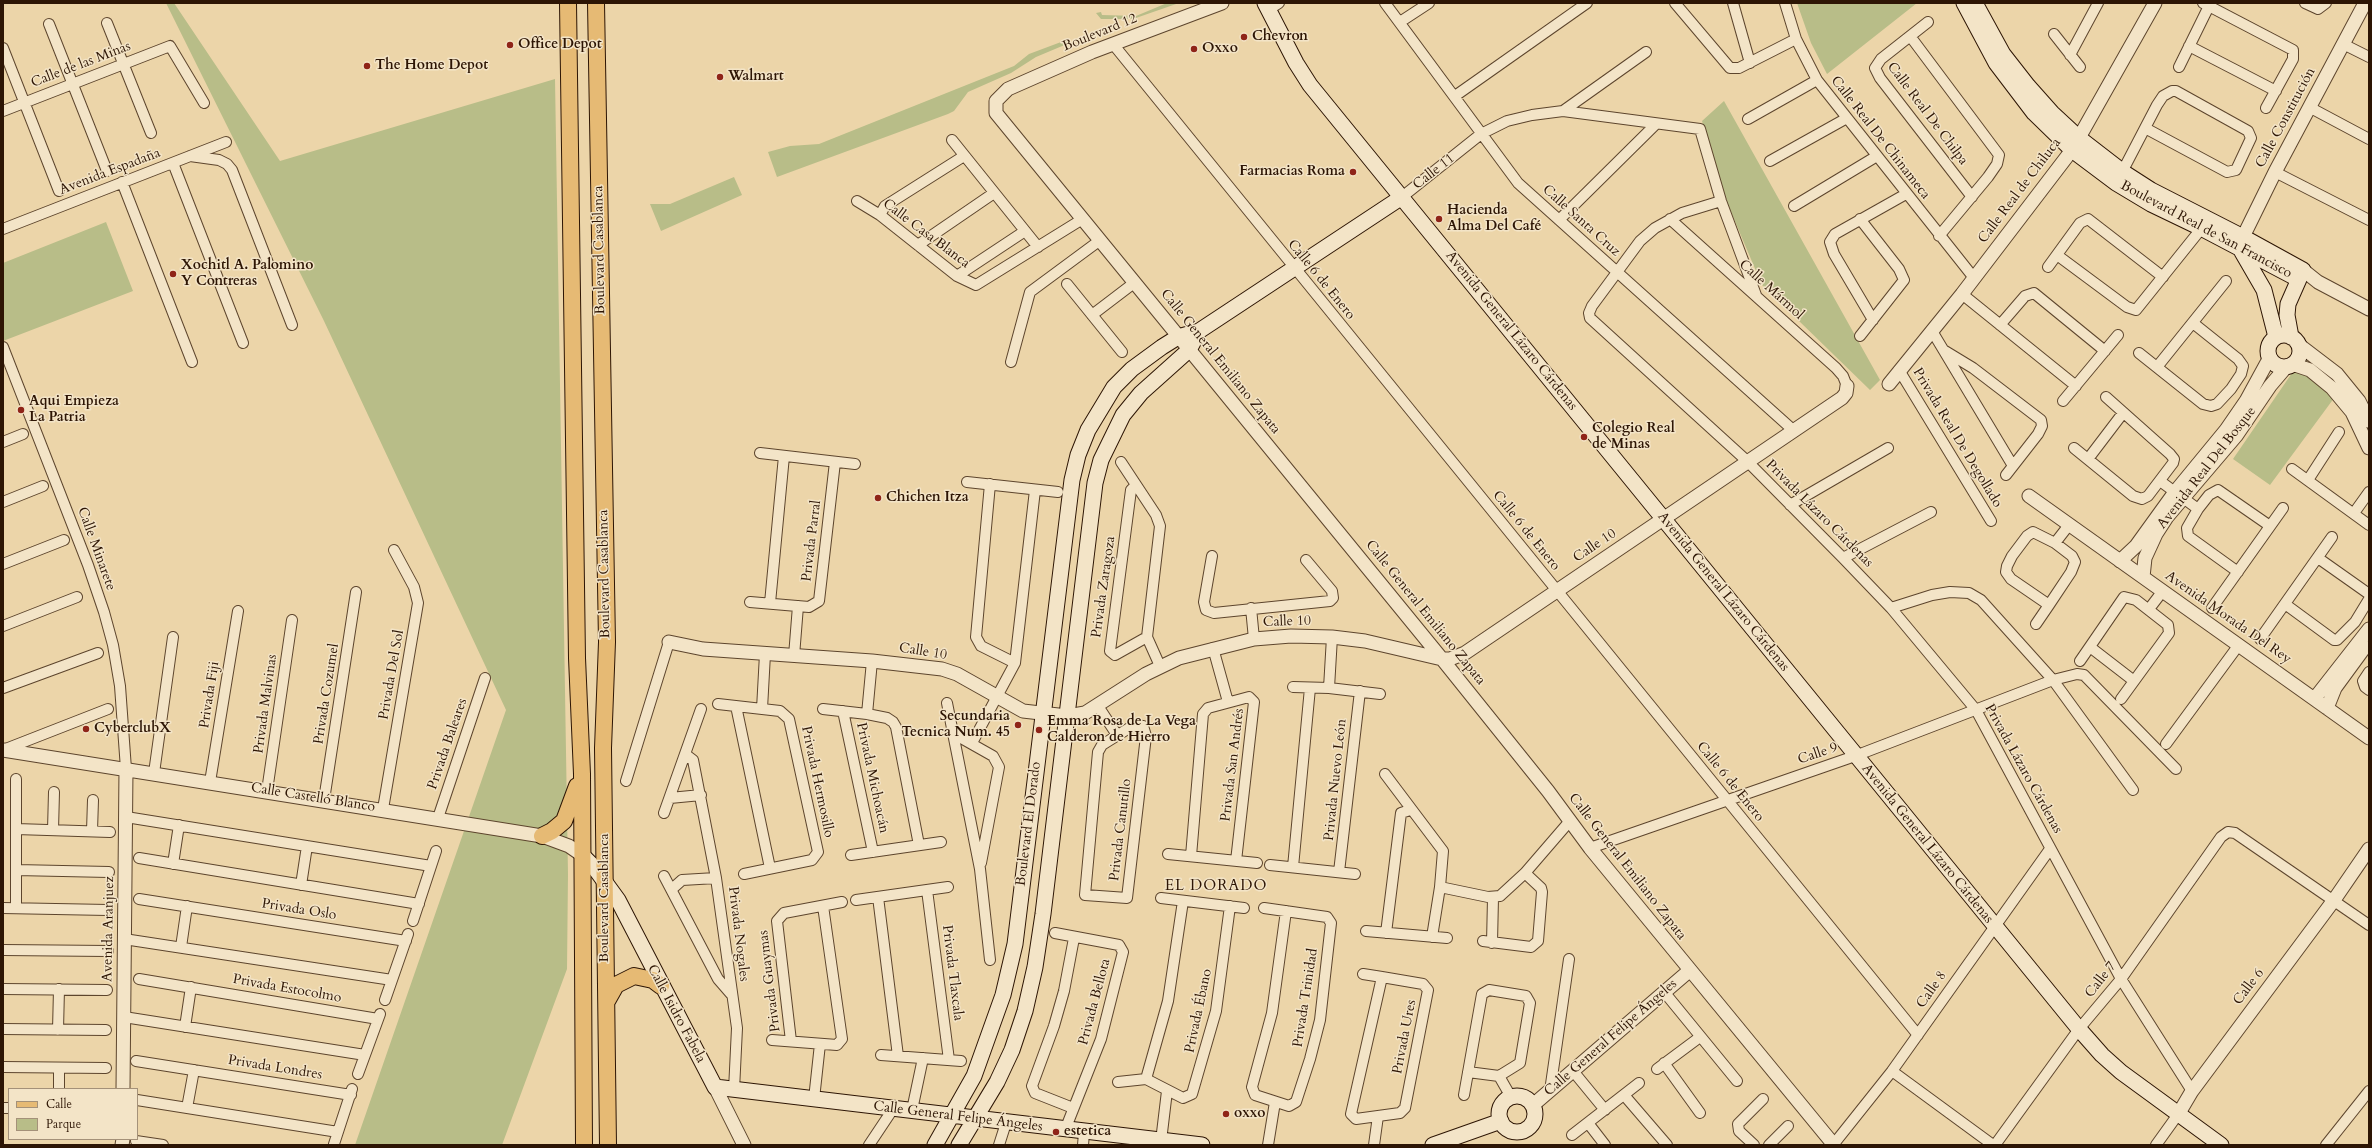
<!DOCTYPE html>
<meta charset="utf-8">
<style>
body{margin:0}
#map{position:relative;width:2372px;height:1148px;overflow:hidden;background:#ecd5a9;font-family:Cardo,serif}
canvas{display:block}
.frame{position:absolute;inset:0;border:4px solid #2d1504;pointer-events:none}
.legend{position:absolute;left:8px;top:1088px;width:130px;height:52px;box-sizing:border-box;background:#f3e4c7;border:1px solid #a49179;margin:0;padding:5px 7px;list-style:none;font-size:12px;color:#2d1504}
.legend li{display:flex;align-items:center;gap:8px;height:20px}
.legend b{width:20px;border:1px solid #a49179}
</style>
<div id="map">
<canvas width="2372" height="1148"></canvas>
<div class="frame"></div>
<ul class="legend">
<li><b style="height:5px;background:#e6ba74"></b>Calle</li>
<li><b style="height:11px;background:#b8bd88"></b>Parque</li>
</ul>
</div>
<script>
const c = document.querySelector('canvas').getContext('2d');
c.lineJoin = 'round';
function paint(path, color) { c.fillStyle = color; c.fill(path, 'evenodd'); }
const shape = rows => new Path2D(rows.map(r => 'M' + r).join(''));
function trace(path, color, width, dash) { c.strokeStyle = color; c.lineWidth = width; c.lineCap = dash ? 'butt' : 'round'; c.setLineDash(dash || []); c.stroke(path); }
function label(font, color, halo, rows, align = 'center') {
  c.font = font + ' Cardo,serif'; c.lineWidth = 3; c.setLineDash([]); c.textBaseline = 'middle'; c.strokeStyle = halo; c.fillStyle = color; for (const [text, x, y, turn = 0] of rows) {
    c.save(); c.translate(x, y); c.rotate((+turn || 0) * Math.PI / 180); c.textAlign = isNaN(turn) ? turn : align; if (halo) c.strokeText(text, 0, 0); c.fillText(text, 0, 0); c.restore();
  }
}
paint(shape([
 [166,3,174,3,280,161,555,79,568,874,567,969,502,1145,355,1145,506,710,324,321],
 [1167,3,1179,3,1133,19,1101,19,1096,13,1101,12,1102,15,1136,16],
 [1797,3,1917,3,1827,74,1811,43],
 [1069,39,1067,44,1036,57,1011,73,968,92,954,111,948,114,777,177,768,152,790,146,819,144,1014,66,1029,54],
 [1724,101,1880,380,1870,390,1762,285,1728,205,1702,121],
 [734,177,742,195,661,231,650,204,670,204],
 [106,222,133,291,3,341,3,263],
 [2303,357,2340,390,2270,485,2233,459]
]), '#b8bd88');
const minor = shape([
 [1385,3,1518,183,1793,430],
 [1675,3,1730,68,1739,68,1796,39],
 [1733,3,1750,63],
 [1785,3,1796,39,1817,80,1974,278],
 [2203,3,2293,50,2293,59,2266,108],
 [2305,3,2318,9,2326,3],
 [1268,10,1279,3],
 [1400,22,1429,3],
 [1928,22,1881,59,1875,68,1880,78,1972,197],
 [107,23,151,133],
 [49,24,107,171],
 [2054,34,2080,67],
 [1910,36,1999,155,1997,164,1988,177,1939,236],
 [1113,44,1918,1035],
 [2343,44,2369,57],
 [2189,46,2276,91],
 [3,48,59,191],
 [2070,55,2098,3],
 [2179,67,2209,6],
 [1455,96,1587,3],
 [2309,107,2369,139],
 [3,111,170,46,204,103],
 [1563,111,1646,52],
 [1748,119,1817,80],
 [952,140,1038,247],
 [190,156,219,160,227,164,232,170,292,325],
 [1770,161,1847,118],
 [173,163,243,343],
 [2275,172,2369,220],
 [2120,176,2145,128,2157,105,2163,96,2172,91,2176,91,2248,131,2251,138,2236,170,2227,172,2145,128],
 [122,182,192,362],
 [1402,197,1481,134,1507,121,1532,115,1563,111,1700,129,1721,201,1756,295],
 [857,201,880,215,957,276,976,285,1081,220],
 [1721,201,1682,213,1655,228,1640,241,1592,306,1589,313,1590,318,1747,461,1843,558,1891,608,1976,710,2121,979,2192,1091],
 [1794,206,1877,156],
 [880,215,885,206,964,156],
 [1670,219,1836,368,1843,376,1847,386],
 [1860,219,1899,269,1904,280,1860,336],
 [1559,220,1656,124],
 [3,229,226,142],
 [918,245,994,193],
 [2057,255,2127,307,2136,310,2205,224],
 [2048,267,2080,223,2088,219,2163,277],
 [957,276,1025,231],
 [1067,284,1122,352],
 [1962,294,2076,386],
 [1092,315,1134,283],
 [1873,320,1834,254,1830,242,1835,234,1906,194],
 [2000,325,2025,296,2034,293,2105,351],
 [1932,331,2013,466],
 [3,347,88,565,104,612,113,645,120,686,126,769],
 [1945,351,1973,368,2041,420,2042,426,2038,434,2006,475],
 [2139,353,2203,404,2211,406,2217,404,2231,389,2241,374,2243,366,2238,359,2193,323],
 [1011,362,1030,292,1099,241],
 [2157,367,2226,281],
 [1899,370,1991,521],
 [2063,401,2118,335],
 [3,442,23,434],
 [2074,448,2133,496,2142,499,2148,496,2173,463,2174,459,2170,454,2106,397],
 [760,453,855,464],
 [2088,459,2123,413],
 [1121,462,1156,515,1160,526,1147,637,1160,666],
 [2292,469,2369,525],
 [2308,480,2339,432],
 [2160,481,2198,509],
 [967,482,1058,492],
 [990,484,976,637,981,646,1015,663],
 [1136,485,1131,490,1110,651,1115,655,1147,637],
 [3,502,43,486],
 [1790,505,1888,448],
 [2354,513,2369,492],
 [2055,543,2069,525],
 [1212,556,1204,602,1206,610,1214,613,1330,601,1333,598,1332,591,1306,560],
 [1843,558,1931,512],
 [2318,558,2369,594],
 [3,564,64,540],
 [2238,572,2188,536,2187,528,2198,509,2209,495,2218,490,2270,526],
 [750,602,809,607,819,601,835,462],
 [770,603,784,456],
 [2285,604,2334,640,2337,640,2355,622,2369,599],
 [1251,608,1254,639],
 [1891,608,1932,595,1950,592,1969,593,1981,600,2053,680,2133,790],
 [2212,608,2283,508],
 [2149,609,2162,592],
 [2036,624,2049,605,2071,572,2075,562,2072,556,2055,543,2033,532,2027,536,2012,556,2007,566,2006,572,2011,579,2049,605],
 [3,626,77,597],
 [2260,639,2332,537],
 [2090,647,2134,681],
 [1213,648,1228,702],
 [794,656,798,606],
 [2080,661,2124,597,2136,600,2168,625,2169,633,2121,699],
 [2369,672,2363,681,2365,687,2369,690],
 [1293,687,1329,688,1380,694],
 [3,688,98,653],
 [1329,688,1332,637],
 [947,703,980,869,990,960],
 [718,704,780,711,789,719,818,852,812,860,744,874],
 [736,706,770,868],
 [1098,706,1117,735],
 [762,709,765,654],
 [823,709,867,714,887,718,893,722,896,727,919,845],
 [843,711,873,852],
 [867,714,872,661],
 [1134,725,1143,726,1146,736,1127,898,1085,895,1098,752,1102,745,1134,725],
 [954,734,993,756,999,767,981,863],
 [972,743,1015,663,1035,490],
 [2166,744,2238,646],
 [3,750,108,709],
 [685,754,693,760,716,878,737,1028,734,1090],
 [154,773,173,637],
 [1385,774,1443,851,1440,887,1432,937],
 [626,781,669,642],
 [210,782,238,611],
 [267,791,292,620],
 [670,798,701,795],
 [324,800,356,592],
 [383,809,418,603,414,587,394,550],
 [664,813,701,709],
 [126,817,431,866],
 [438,818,485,678],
 [16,829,110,832],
 [53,830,54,792],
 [92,831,93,800],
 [1590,848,1855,756,2053,680,2077,674,2084,675,2176,769],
 [1168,854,1257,863],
 [851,855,941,842],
 [1191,856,1203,714,1208,708,1249,697,1254,702,1236,861],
 [139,858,419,904],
 [173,864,179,825],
 [1270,865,1355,874],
 [1293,867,1310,688],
 [16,870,109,872],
 [1339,872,1360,691],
 [664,876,718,979,731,994],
 [301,885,307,846],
 [1440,887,1488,897,1500,896,1525,873,1569,822],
 [672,889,682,880,716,878],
 [927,890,949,1060],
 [878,897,898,1056],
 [1161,898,1244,908],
 [139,899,406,941],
 [856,900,948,887],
 [3,908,108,910],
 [16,908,16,779],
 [1264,908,1327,917,1331,923,1320,1020,1310,1059,1296,1102,1289,1106,1255,1095,1252,1087,1272,1013,1286,911],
 [413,921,436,851],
 [1366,931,1447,938],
 [1055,933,1119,945,1123,952,1101,1039,1065,1130],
 [1386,933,1401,813,1410,810],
 [124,939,392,980],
 [1483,941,1531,947,1538,941,1542,892,1541,888,1525,873],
 [1492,943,1493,898],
 [181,947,187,906],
 [3,950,108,951],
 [1363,974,1382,977,1423,984,1428,990,1405,1108,1400,1113,1356,1119,1351,1114,1382,977],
 [139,979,378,1019],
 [3,989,107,990],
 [1665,993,1737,1081],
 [385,1000,408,934],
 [124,1017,365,1055],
 [185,1027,191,987],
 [3,1029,106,1030],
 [58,1030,59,989],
 [772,1040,837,1045,842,1039,823,906],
 [791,1041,777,921,784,913,842,902],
 [881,1055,961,1061],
 [136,1061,351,1095],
 [1664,1063,1700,1113],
 [3,1067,106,1068],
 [1657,1069,1700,1037],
 [1573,1071,1605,1110],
 [1892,1071,1993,1145],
 [358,1074,380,1014],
 [1499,1076,1511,1097],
 [1146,1079,1168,1001,1183,901],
 [1118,1082,1146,1079,1183,1098,1192,1094,1216,1011,1230,906],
 [59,1089,59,1068],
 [1550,1091,1569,959],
 [1464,1095,1482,994,1489,990,1526,996,1530,1003,1520,1063,1499,1076,1468,1072],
 [1624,1095,1667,1145],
 [814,1099,820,1044],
 [137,1100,338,1132],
 [3,1108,9,1108],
 [187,1108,194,1070],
 [1073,1108,1035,1093,1032,1086,1054,1026,1064,991,1074,938],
 [912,1110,923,1058],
 [1588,1123,1605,1145],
 [1572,1135,1639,1083],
 [136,1141,163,1145],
 [1161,1141,1167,1091],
 [334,1144,352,1089],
 [869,1145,893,1109],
 [999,1145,1006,1123],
 [1083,1145,1084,1133],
 [1268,1145,1275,1102],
 [1374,1145,1378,1116],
 [1754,1145,1739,1131,1738,1124,1763,1099],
 [1769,1145,1788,1126],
 [1833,1145,1892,1071,2050,849],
 [1995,1145,2079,1029,2121,979,2221,837,2228,832,2235,833,2369,925],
 [2156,1145,2179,1113],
 [2326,1145,2369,1091]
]);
const tertiary = shape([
 [1222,3,1092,52,1008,89,996,101,996,113,1442,659,1548,791,1590,848,1834,1145],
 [2241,246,2243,237,2275,172,2365,3],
 [2303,270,2318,282,2369,309],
 [2299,345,2337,374,2359,401,2369,421],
 [2292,364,2310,370,2332,388,2352,412,2369,448],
 [1889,384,1962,294,2072,150,2155,3],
 [2029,496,2369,738],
 [2120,561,2136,546,2175,492,2226,430,2246,401,2270,357],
 [2143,577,2145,558,2156,534,2167,517,2236,436,2270,386,2287,366],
 [669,642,703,649,872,661,942,669,957,674,1023,711,1067,716,1085,713,1146,674,1179,658,1254,639,1291,636,1332,637,1365,641,1442,659,1450,659,1465,653,1842,398,1846,393,1847,386],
 [2315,698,2369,629],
 [2327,708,2335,688,2365,647],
 [3,750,542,836,569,846,582,855],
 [715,1087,744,1145],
 [123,1089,126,769],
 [1533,1105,1689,971],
 [2179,1113,2192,1091,2334,900,2369,849],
 [122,1145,123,1139]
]);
const secondary = shape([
 [1265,3,1296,63,1310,85,2079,1029,2102,1055,2121,1072,2221,1145],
 [1964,3,1996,63,2034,113,2072,150,2116,183,2151,204,2203,229,2298,279],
 [1975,3,2003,54,2028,86,2052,113,2079,138,2123,172,2151,190,2243,237,2303,270,2288,304,2287,315,2291,337],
 [2242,252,2264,290,2276,337],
 '2268 351a16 16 0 1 1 32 0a16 16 0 1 1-32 0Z',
 [582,855,594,867,618,900,715,1087,1202,1145],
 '1499 1114a18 18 0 1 1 36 0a18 18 0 1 1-36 0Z',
 [935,1145,974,1076,1003,995,1015,944,1072,480,1078,455,1088,430,1114,387,1132,369,1162,347,1178,337,1199,331,1402,197],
 [959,1145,997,1082,1012,1050,1025,1011,1035,967,1043,914,1095,483,1101,460,1123,415,1141,393,1189,350,1199,331],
 [1433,1145,1501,1121]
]);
const primary = shape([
 [568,3,577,658,582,774,584,1145],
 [596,3,607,642,603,748,608,1145],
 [542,836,552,831,564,821,577,786],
 [607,1001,616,985,634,976,653,980,661,986]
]);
trace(minor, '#5d452d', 12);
trace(tertiary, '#5d452d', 15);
trace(secondary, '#2d1504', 17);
trace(primary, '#2d1504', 18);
trace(minor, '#f3e4c7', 10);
trace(tertiary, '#f3e4c7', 13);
trace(secondary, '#f3e4c7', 15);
trace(primary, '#e6ba74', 16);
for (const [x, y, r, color] of [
 [1244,37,4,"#8f2418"],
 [510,45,4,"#8f2418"],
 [1194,49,4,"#8f2418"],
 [367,66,4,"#8f2418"],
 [720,77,4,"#8f2418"],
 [1353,172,4,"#8f2418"],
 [1439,219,4,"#8f2418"],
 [173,274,4,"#8f2418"],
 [21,410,4,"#8f2418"],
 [1584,437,4,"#8f2418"],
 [878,498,4,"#8f2418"],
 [1018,725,4,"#8f2418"],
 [86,729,4,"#8f2418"],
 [1039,730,4,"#8f2418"],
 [1226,1114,4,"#8f2418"],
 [1056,1132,4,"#8f2418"]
]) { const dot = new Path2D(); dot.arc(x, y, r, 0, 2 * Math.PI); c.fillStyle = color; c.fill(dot); trace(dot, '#f3e4c7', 1.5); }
label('14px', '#2d1504', '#f3e4c7', [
 ["Boulevard 12",1100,33,-22],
 ["Calle de las Minas",81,65,-21],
 ["Calle Real De Chilpa",1927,114,53],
 ["Calle Constitución",2286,118,-62],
 ["Calle Real De Chinameca",1880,138,52],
 ["Avenida Espadaña",110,172,-21],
 ["Calle 11",1434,172,-38],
 ["Calle Real de Chiluca",2020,191,-53],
 ["Calle Santa Cruz",1581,221,42],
 ["Boulevard Real de San Francisco",2206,230,28],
 ["Calle Casa Blanca",926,234,37],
 ["Boulevard Casablanca",600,250,-91],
 ["Calle 6 de Enero",1321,280,51],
 ["Calle Mármol",1771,290,42],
 ["Avenida General Lázaro Cárdenas",1511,331,51],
 ["Calle General Emiliano Zapata",1220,362,51],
 ["Privada Real De Degollado",1957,438,59],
 ["Avenida Real Del Bosque",2207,468,-52],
 ["Privada Lázaro Cárdenas",1819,514,45],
 ["Calle 6 de Enero",1526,531,51],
 ["Privada Parral",812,541,-83],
 ["Calle 10",1595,546,-34],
 ["Calle Minarete",96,549,70],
 ["Boulevard Casablanca",605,574,-91],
 ["Privada Zaragoza",1104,587,-82],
 ["Avenida General Lázaro Cárdenas",1723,592,51],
 ["Calle General Emiliano Zapata",1425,613,51],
 ["Avenida Morada Del Rey",2228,618,35],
 ["Calle 10",1287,622,-2],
 ["Calle 10",923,652,9],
 ["Privada Del Sol",392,675,-80],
 ["Privada Cozumel",327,694,-81],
 ["Privada Fiji",210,695,-81],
 ["Privada Malvinas",266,704,-82],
 ["Privada Baleares",448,744,-71],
 ["Calle 9",1818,754,-19],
 ["Privada San Andrés",1233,765,-83],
 ["Privada Lázaro Cárdenas",2023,769,61],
 ["Privada Michoacán",872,778,78],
 ["Privada Nuevo León",1336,780,-84],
 ["Privada Hermosillo",817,782,78],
 ["Calle 6 de Enero",1730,782,51],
 ["Calle Castelló Blanco",313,798,9],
 ["Boulevard El Dorado",1029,824,-83],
 ["Privada Canutillo",1121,830,-83],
 ["Avenida General Lázaro Cárdenas",1927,844,51],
 ["Calle General Emiliano Zapata",1627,867,52],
 ["Boulevard Casablanca",605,898,-90],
 ["Privada Oslo",299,910,9],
 ["Avenida Aranjuez",109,929,-89],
 ["Privada Nogales",738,934,83],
 ["Privada Tlaxcala",952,973,83],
 ["Calle 7",2101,980,-52],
 ["Privada Guaymas",770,981,-97],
 ["Calle 6",2249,987,-53],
 ["Privada Estocolmo",287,989,10],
 ["Calle 8",1932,990,-55],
 ["Privada Trinidad",1306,998,-81],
 ["Privada Bellota",1095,1002,-75],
 ["Privada Ébano",1199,1011,-78],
 ["Calle Isidro Fabela",676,1014,62],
 ["Privada Ures",1405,1037,-79],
 ["Calle General Felipe Ángeles",1611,1038,-41],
 ["Privada Londres",275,1068,9],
 ["Calle General Felipe Ángeles",958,1117,7]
]);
label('bold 14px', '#2d1504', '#f3e4c7', [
 ["Chevron",1252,37],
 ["Office Depot",518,45],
 ["Oxxo",1202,49],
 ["The Home Depot",375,66],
 ["Walmart",728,77],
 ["Farmacias Roma",1345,172,"right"],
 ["Hacienda",1447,211],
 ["Alma Del Café",1447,227],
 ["Xochitl A. Palomino",181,266],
 ["Y Contreras",181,282],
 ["Aqui Empieza",29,402],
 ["La Patria",29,418],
 ["Colegio Real",1592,429],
 ["de Minas",1592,445],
 ["Chichen Itza",886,498],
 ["Secundaria",1010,717,"right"],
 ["Tecnica Num. 45",1010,733,"right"],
 ["Emma Rosa de La Vega",1047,722],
 ["Calderon de Hierro",1047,738],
 ["CyberclubX",94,729],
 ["oxxo",1234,1114],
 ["estetica",1064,1132]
], 'left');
c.letterSpacing = '1px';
label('15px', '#2d1504', '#f3e4c7', [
 ["EL DORADO",1216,887]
]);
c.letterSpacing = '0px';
</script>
